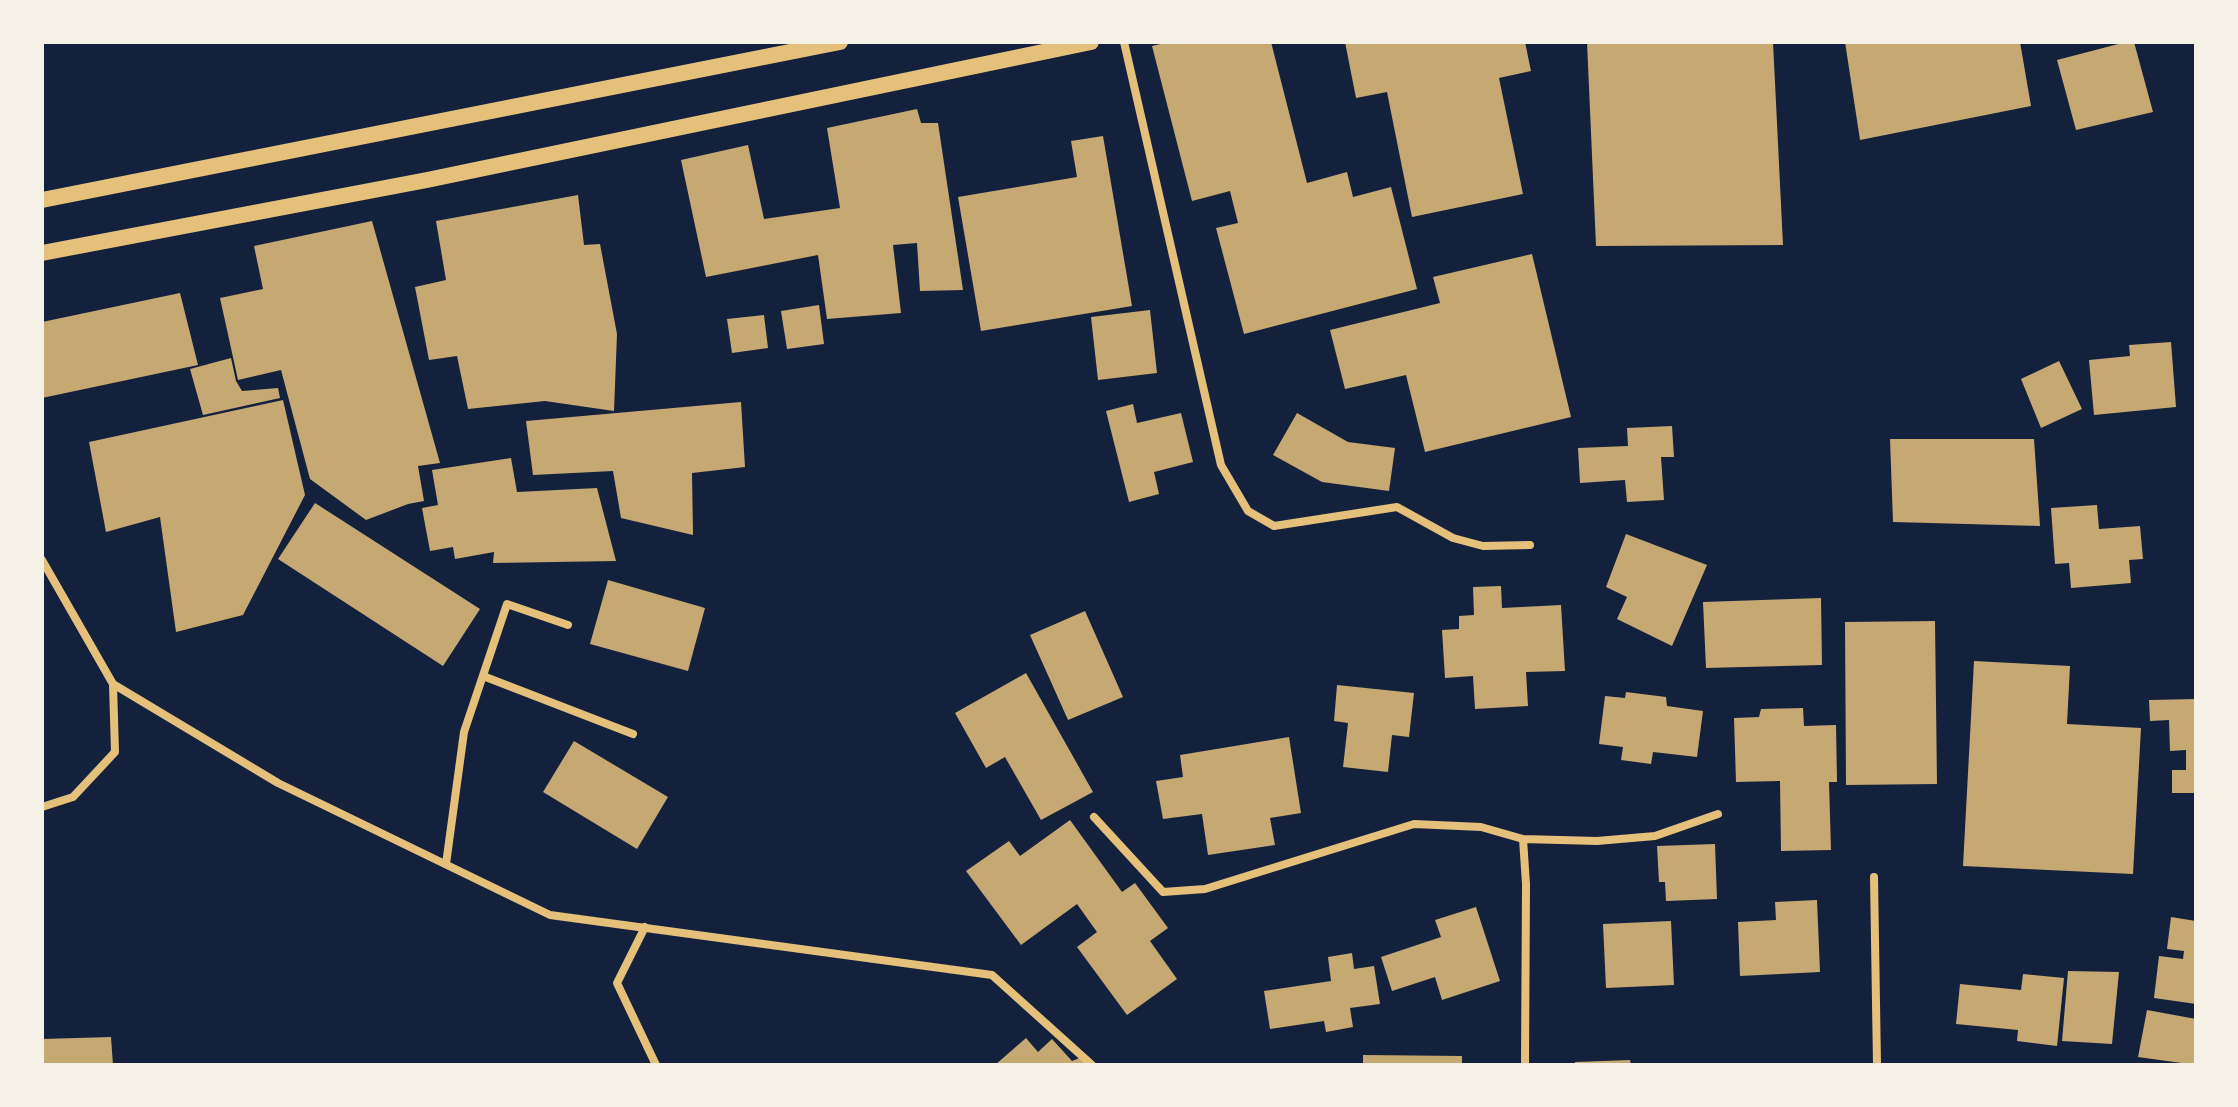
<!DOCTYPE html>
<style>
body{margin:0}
#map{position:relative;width:2238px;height:1107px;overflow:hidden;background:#14213d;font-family:Lato,sans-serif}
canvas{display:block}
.frame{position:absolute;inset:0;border:44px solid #f6f1e7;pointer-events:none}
</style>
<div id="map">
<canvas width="2238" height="1107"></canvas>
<div class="frame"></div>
</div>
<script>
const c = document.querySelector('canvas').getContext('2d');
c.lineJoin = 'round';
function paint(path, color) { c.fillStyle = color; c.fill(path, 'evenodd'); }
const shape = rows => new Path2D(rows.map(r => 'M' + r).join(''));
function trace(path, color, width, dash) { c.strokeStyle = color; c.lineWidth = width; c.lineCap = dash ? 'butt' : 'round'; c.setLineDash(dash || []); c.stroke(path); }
paint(shape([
 [1169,42,1271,42,1307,183,1347,172,1353,197,1391,187,1417,289,1244,334,1216,228,1238,223,1230,191,1192,201,1152,46],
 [1345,42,1525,42,1531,71,1499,78,1523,194,1412,217,1387,92,1356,98],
 [1587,42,1773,42,1783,245,1596,246],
 [1845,42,2020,42,2031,106,1860,140],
 [2126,42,2134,42,2153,112,2076,130,2057,60],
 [917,109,921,123,938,123,963,290,920,291,917,243,893,245,901,313,827,319,818,255,706,277,681,160,748,145,764,219,840,208,827,128],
 [1103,136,1132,306,981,331,958,197,1077,177,1071,141],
 [578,195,584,245,600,244,617,334,614,411,545,401,468,409,457,356,429,360,415,287,446,280,436,221],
 [372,221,440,463,418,466,424,501,408,504,366,520,310,479,281,370,238,380,220,298,263,289,254,246],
 [1532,254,1571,417,1425,452,1406,375,1345,389,1330,330,1440,303,1433,277],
 [180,293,198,365,42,398,42,322],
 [819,305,824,344,787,349,781,311],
 [1150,310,1157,373,1098,380,1091,317],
 [764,315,768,348,732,353,727,319],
 [2171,342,2176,407,2094,415,2089,360,2130,356,2129,345],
 [231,358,236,381,242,391,278,388,280,398,203,415,190,369],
 [2059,361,2082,409,2041,428,2021,379],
 [283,400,305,495,243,615,176,632,160,517,106,532,89,442],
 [741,402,745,467,692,473,693,535,621,518,613,471,533,475,526,421],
 [1133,404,1137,423,1181,413,1193,462,1154,472,1159,494,1129,502,1106,411],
 [1297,413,1348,442,1395,448,1389,491,1322,482,1273,455],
 [1672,426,1674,457,1661,457,1664,500,1627,502,1625,480,1580,483,1578,448,1628,446,1627,428],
 [1890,439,2034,439,2040,526,1893,522],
 [511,458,517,492,597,488,616,561,493,563,494,552,455,559,453,547,430,551,422,508,438,505,432,470],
 [315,503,480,609,443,666,278,559],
 [2097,505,2099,529,2140,526,2143,559,2129,560,2131,583,2071,588,2069,563,2055,564,2051,508],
 [1626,534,1707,565,1672,646,1617,619,1627,597,1606,587],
 [608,580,705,608,688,671,590,644],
 [1501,586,1502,608,1561,605,1565,671,1526,672,1528,706,1475,709,1473,676,1445,678,1442,630,1459,629,1459,616,1474,615,1473,587],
 [1821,598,1822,665,1706,668,1703,602],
 [1085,611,1123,697,1068,720,1030,635],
 [1935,621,1937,784,1846,785,1845,622],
 [1974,661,2070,666,2067,724,2141,728,2133,874,1963,866],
 [1026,673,1093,792,1041,820,1005,757,986,768,955,713],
 [1337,685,1414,693,1409,737,1392,735,1388,772,1343,767,1348,723,1334,721],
 [1626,692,1666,697,1667,706,1703,711,1697,757,1653,752,1651,764,1621,760,1623,747,1599,744,1605,696,1625,698],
 [2196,699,2196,793,2172,793,2172,770,2186,770,2186,750,2170,751,2169,720,2150,721,2149,700],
 [1803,708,1804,726,1836,725,1837,782,1829,782,1831,850,1781,851,1780,781,1736,782,1734,718,1759,717,1761,709],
 [1289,737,1301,813,1270,818,1275,845,1208,855,1202,814,1163,819,1156,781,1183,777,1180,755],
 [574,741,668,797,637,849,543,792],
 [1070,820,1122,892,1135,883,1168,928,1150,941,1177,979,1127,1015,1077,947,1097,932,1077,904,1021,945,966,871,1009,841,1020,856],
 [1715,844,1717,899,1666,901,1665,882,1659,882,1657,846],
 [1817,900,1820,972,1740,976,1738,922,1776,920,1775,902],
 [1476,907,1500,981,1442,1000,1435,977,1392,991,1381,957,1441,937,1435,920],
 [2171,917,2196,921,2196,1004,2154,998,2159,956,2183,959,2184,951,2167,949],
 [1671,921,1674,985,1606,988,1603,924],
 [1352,953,1354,969,1374,966,1380,1004,1350,1008,1353,1027,1326,1032,1324,1021,1270,1029,1264,991,1331,981,1328,957],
 [2068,971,2119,972,2112,1044,2062,1041],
 [2023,974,2064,978,2057,1046,2017,1041,2018,1030,1956,1024,1960,984,2021,990],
 [2147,1010,2196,1019,2196,1065,2138,1057],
 [111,1037,113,1065,42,1065,42,1039],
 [1026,1038,1038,1052,1052,1039,1072,1061,1082,1057,1089,1065,995,1065],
 [1363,1055,1462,1056,1462,1065,1363,1065],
 [1630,1060,1631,1065,1575,1065,1575,1062]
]), '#c6a872');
trace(shape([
 [1124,42,1221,465,1248,511,1274,526,1397,507,1453,538,1483,546,1530,545],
 [42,560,113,684,115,752,73,797,42,807],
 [483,676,633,734],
 [113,684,278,783,550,915,992,975,1092,1065],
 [1094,817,1163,892,1205,889,1414,824,1481,827,1523,839,1597,841,1655,836,1718,814],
 [1523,839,1526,884,1525,1065],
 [446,864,464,732,507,604,568,625],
 [1874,877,1877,1065],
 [645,927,617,983,656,1065]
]), '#e5c07b', 8);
trace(shape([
 [42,200,840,42],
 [42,253,427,180,1091,42]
]), '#e5c07b', 16);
</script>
